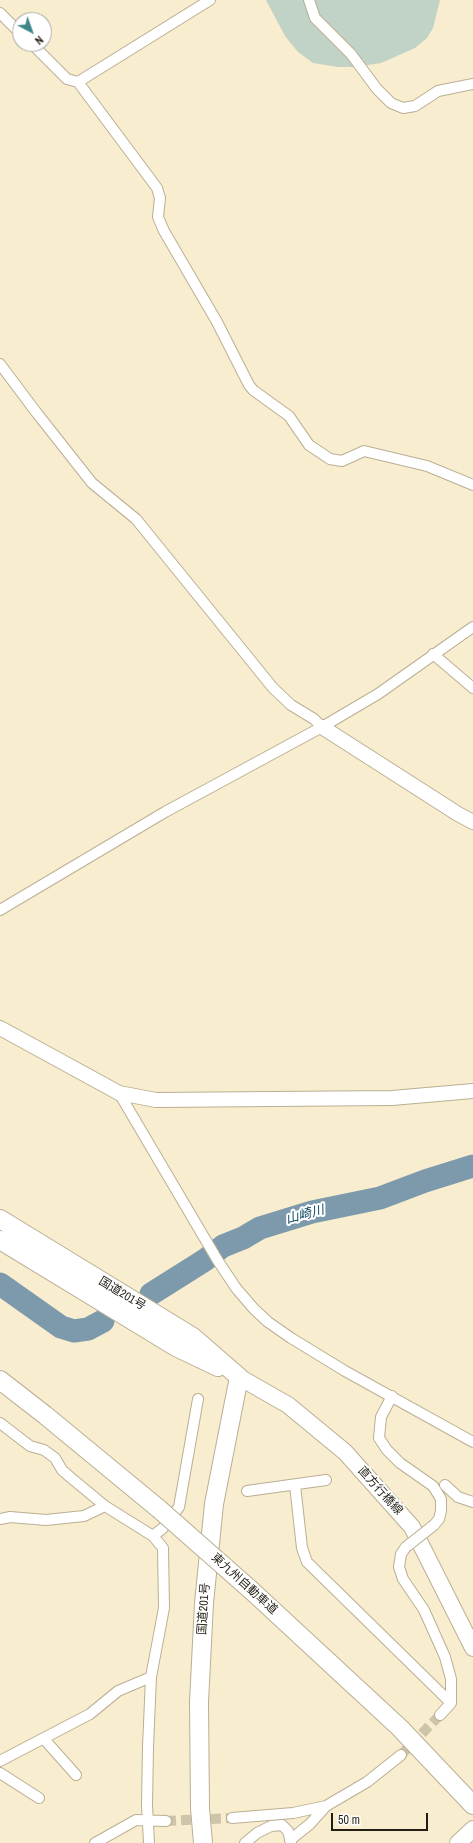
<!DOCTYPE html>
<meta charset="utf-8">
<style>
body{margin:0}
#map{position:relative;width:473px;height:1843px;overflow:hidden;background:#f8edcf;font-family:"Archivo Narrow",sans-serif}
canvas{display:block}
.north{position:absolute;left:12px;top:12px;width:40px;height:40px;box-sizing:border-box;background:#fff;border:1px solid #a7a5a1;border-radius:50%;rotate:139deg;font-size:11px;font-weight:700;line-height:16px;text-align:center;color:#221e13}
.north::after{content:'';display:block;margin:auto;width:14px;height:18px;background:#3e8689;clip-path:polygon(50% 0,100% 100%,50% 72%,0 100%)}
.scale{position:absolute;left:331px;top:1813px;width:97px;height:18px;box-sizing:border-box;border:2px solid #221e13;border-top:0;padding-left:5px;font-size:12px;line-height:14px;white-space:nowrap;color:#221e13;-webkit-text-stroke:3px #fff;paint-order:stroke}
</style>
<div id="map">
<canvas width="473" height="1843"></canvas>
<div class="north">N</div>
<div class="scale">50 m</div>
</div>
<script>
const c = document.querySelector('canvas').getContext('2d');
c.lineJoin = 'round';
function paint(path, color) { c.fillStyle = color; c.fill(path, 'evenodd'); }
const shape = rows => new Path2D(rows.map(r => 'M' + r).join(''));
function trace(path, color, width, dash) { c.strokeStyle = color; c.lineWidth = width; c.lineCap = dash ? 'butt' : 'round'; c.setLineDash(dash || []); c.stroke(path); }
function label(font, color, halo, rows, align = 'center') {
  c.font = font + ' "Archivo Narrow","Noto Sans JP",sans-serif'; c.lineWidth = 4; c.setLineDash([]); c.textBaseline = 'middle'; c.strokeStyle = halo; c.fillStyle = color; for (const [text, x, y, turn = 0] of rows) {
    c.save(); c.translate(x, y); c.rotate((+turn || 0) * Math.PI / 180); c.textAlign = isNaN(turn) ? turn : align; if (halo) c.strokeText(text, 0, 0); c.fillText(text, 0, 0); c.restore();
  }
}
paint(shape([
 [266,0,440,0,433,28,427,38,415,48,381,63,354,67,338,67,313,63,298,52,285,36]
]), '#c0d3c6');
trace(shape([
 [0,1284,61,1327,74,1331,88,1329,103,1321],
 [151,1294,205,1260,223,1246,243,1238,260,1228,312,1212,380,1198,425,1181,473,1166]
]), '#7d9aac', 23);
trace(shape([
 [401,1755,440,1715],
 [166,1821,232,1818]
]), '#cdc4a9', 10, [10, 5]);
const street = shape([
 [309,0,315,18,351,54,377,89,391,103,403,108,415,106,438,91,473,84],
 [0,13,20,33],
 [32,44,67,79,78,82,210,0],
 [78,82,157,188,160,198,158,217,164,231,217,322,249,385,253,390,289,416,309,445,330,459,342,461,364,451,427,466,473,485],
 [0,364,36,412,92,483,136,519,273,688,291,705,314,719,322,727],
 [433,654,473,688],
 [0,910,165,812,322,727,378,694,473,627],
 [119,1093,218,1261,236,1288,254,1309,268,1322,291,1338,345,1371,473,1442],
 [392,1396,381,1417,379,1438,387,1450,400,1463,433,1486,441,1499,441,1511,439,1519,434,1525],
 [0,1423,30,1446,44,1450,55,1458,62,1470,70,1477,105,1506,153,1536,163,1548,164,1608,151,1677,148,1747,147,1805,149,1843],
 [295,1485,302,1548,307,1562,451,1703,440,1715],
 [445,1485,458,1497,473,1502],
 [247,1491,326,1480],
 [0,1519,10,1517,46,1520,84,1516,105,1506],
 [153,1536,163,1528,179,1507,198,1399],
 [406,1547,401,1554,399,1567,403,1579,424,1610,445,1657,451,1679,451,1703],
 [44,1739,76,1775],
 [0,1761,90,1714,118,1691,151,1677],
 [0,1773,39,1798],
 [232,1818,293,1813,326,1806],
 [290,1840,310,1824,326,1806,367,1782,401,1755],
 [95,1843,136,1820,166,1821],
 [245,1843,257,1833,271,1826,282,1825,288,1831,291,1843]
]);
const secondary = shape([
 [322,727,458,814,473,822],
 [0,1028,119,1093,156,1100,392,1098,473,1091]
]);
const primary = shape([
 [239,1377,288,1405,345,1452,412,1527,473,1648],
 [458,1843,473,1829]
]);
const highway = shape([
 [0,1219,193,1337,239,1377],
 [0,1240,176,1347,218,1367],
 [0,1380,45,1415,159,1509],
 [252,1591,400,1728,473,1805],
 [203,1843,200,1808,199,1702,204,1603,214,1504,239,1377]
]);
trace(street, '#baaf93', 12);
trace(secondary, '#baaf93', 16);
trace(primary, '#baaf93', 18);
trace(highway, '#baaf93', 20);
trace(street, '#fff', 10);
trace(secondary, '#fff', 14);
trace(primary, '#fff', 16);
trace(highway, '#fff', 18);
const streetBridge = shape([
 [406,1547,434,1525]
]);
const highwayBridge = shape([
 [159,1509,252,1591]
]);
trace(streetBridge, '#baaf93', 12, []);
trace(highwayBridge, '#baaf93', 20, []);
trace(streetBridge, '#fff', 10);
trace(highwayBridge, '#fff', 18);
label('12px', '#221e13', '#fff', [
 ["国道201号",122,1294,31],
 ["直方行橋線",380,1491,48],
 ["東九州自動車道",244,1584,42],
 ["国道201号",204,1609,-86]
]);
label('italic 13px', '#104963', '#fff', [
 ["山崎川",305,1215,-15]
]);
</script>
